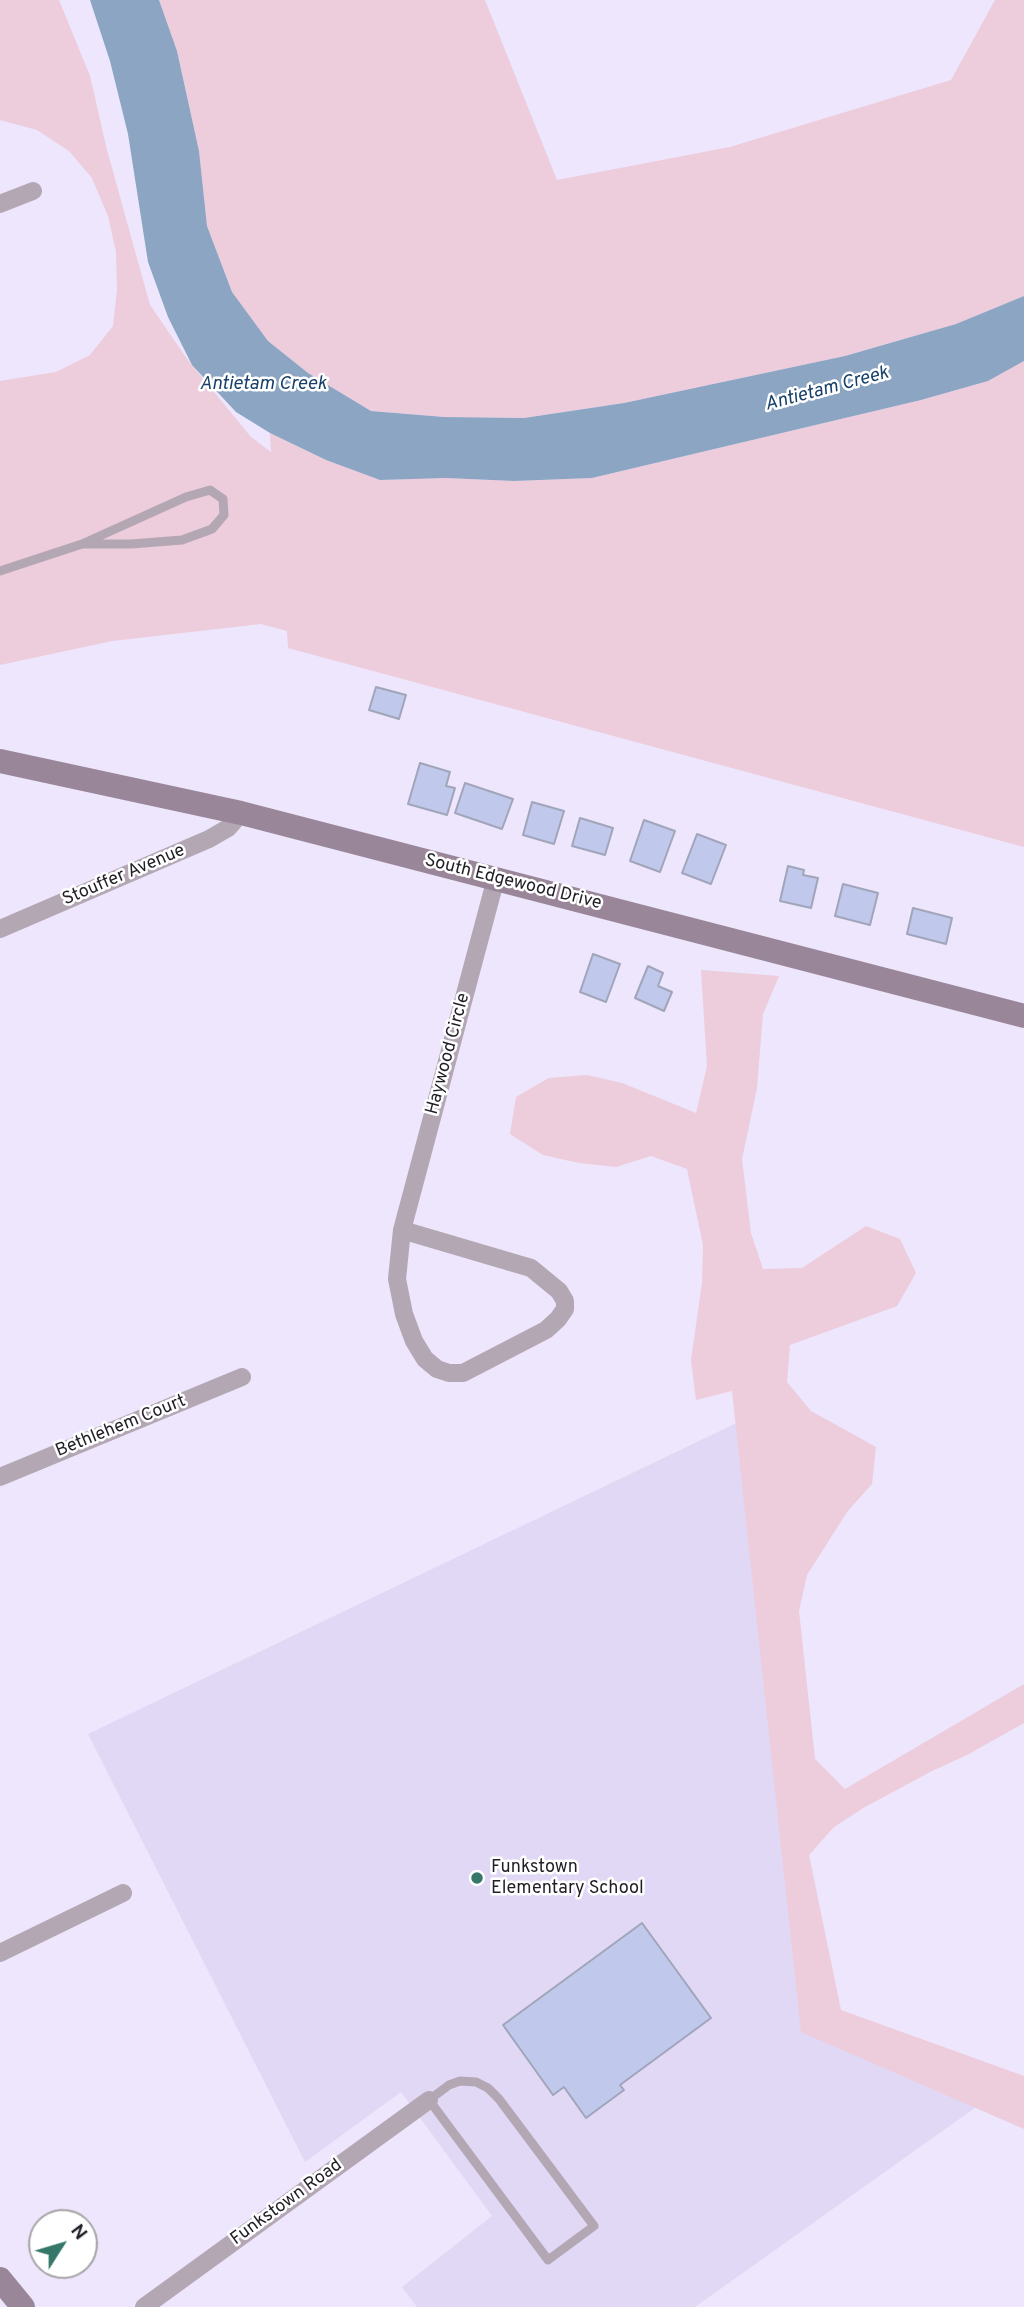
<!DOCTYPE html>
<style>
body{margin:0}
#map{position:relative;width:1024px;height:2307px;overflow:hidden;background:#ede6fc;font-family:Overpass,sans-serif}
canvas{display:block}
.north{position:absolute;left:28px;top:2209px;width:70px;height:70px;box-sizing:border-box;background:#fff;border:2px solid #a6a5a8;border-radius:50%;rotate:53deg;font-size:19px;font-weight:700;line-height:28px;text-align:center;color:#211e26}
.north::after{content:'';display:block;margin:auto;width:24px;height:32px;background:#357769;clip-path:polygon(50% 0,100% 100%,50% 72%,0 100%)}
</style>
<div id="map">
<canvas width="1024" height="2307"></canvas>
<div class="north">N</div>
</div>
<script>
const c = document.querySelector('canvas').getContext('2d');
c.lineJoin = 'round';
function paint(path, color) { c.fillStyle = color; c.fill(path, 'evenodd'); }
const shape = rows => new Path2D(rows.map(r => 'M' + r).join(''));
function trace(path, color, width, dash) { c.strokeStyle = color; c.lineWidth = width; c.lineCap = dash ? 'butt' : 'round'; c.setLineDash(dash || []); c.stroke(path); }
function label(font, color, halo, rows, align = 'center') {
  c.font = font + ' Overpass,sans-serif'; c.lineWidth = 5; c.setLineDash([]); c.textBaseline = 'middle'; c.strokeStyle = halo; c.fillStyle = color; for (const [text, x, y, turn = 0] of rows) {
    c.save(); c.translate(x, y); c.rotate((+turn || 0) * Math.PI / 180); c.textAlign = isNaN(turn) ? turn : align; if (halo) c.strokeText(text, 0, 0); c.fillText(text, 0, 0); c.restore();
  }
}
paint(shape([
 [747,1418,808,2022,993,2095,695,2307,417,2307,402,2287,492,2216,401,2092,305,2162,88,1734]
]), '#e1d8f5');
paint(shape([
 [0,0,59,0,90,76,107,150,150,305,187,359,251,437,271,452,270,433,326,460,380,480,446,478,514,481,592,478,921,400,988,381,1024,361,1024,847,288,648,287,631,261,624,112,641,0,665,0,381,56,372,90,355,113,326,117,290,116,252,108,216,92,178,69,151,37,130,0,120],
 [159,0,485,0,557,180,730,147,951,80,995,0,1024,0,1024,296,956,324,845,356,624,403,524,418,444,417,371,411,308,373,268,341,232,292,207,226,199,151,177,51],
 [701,970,779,976,763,1014,757,1088,742,1159,751,1233,763,1269,802,1268,866,1226,900,1239,916,1273,897,1306,790,1345,787,1382,811,1411,876,1447,872,1484,847,1512,807,1575,799,1611,815,1759,845,1789,1024,1684,1024,1723,967,1755,932,1771,865,1807,834,1827,809,1855,841,2010,1024,2076,1024,2129,801,2032,732,1391,696,1400,691,1360,702,1283,703,1245,687,1169,651,1156,616,1167,579,1163,543,1155,510,1134,516,1097,549,1078,587,1075,622,1083,696,1113,707,1066]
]), '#edccdb');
paint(shape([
 [90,0,159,0,177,51,199,151,207,226,232,292,268,341,308,373,371,411,444,417,524,418,624,403,845,356,956,324,1024,296,1024,361,988,381,921,400,592,478,514,481,446,478,380,480,326,460,270,433,236,412,192,365,168,317,148,262,128,134,110,61]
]), '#8ba5c2');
const building = shape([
 [376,687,406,695,399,719,369,710,376,687],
 [420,763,450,772,446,786,455,788,447,815,408,804,420,763],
 [465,783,513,799,502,829,455,813,465,783],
 [532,802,564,811,554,844,523,835,532,802],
 [580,818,613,828,605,855,572,846,580,818],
 [644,820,675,831,660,872,630,861,644,820],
 [697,834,726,845,711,884,682,873,697,834],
 [788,866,804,870,803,875,818,878,811,908,780,901,788,866],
 [843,884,878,893,870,925,835,916,843,884],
 [913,908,952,918,946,944,907,934,913,908],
 [593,954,620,964,606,1002,580,992,593,954],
 [648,966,663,973,658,986,672,992,664,1011,635,998,648,966],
 [642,1923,711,2018,620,2085,624,2090,586,2118,564,2087,553,2095,503,2025,642,1923]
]);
paint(building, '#c0c8ec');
trace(building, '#a1a5ba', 2);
trace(shape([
 [0,571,82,544,186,497,210,490,223,499,224,515,212,529,182,540,131,544,82,544],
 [460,2081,476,2082,488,2088,499,2099,594,2226,548,2260,429,2100,449,2085,460,2081]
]), '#b4a7b4', 9);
trace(shape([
 [0,204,33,191],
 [0,929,209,839,228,828,241,813],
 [402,1230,397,1279,404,1314,414,1341,425,1359,437,1369,449,1373,463,1373,546,1330,558,1319,565,1309,565,1301,559,1291,531,1268,402,1230,496,878],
 [0,1477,242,1377],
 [0,1953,123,1893],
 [144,2307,429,2100]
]), '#b4a7b4', 18);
trace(shape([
 [0,761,241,813,1024,1016],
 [0,2279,23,2307]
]), '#998699', 24);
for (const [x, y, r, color] of [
 [477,1878,7,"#357769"]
]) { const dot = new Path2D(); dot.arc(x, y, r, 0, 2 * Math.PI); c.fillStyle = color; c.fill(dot); trace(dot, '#fff', 2.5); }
label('18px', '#211e26', '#fff', [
 ["Stouffer Avenue",124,876,-23],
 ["South Edgewood Drive",513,883,14],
 ["Haywood Circle",449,1054,-75],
 ["Bethlehem Court",121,1427,-22],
 ["Funkstown Road",287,2203,-36]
]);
label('18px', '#211e26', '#fff', [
 ["Funkstown",491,1868],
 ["Elementary School",491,1889]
], 'left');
label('italic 19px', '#184068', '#fff', [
 ["Antietam Creek",263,385],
 ["Antietam Creek",827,390,-15]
]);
</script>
